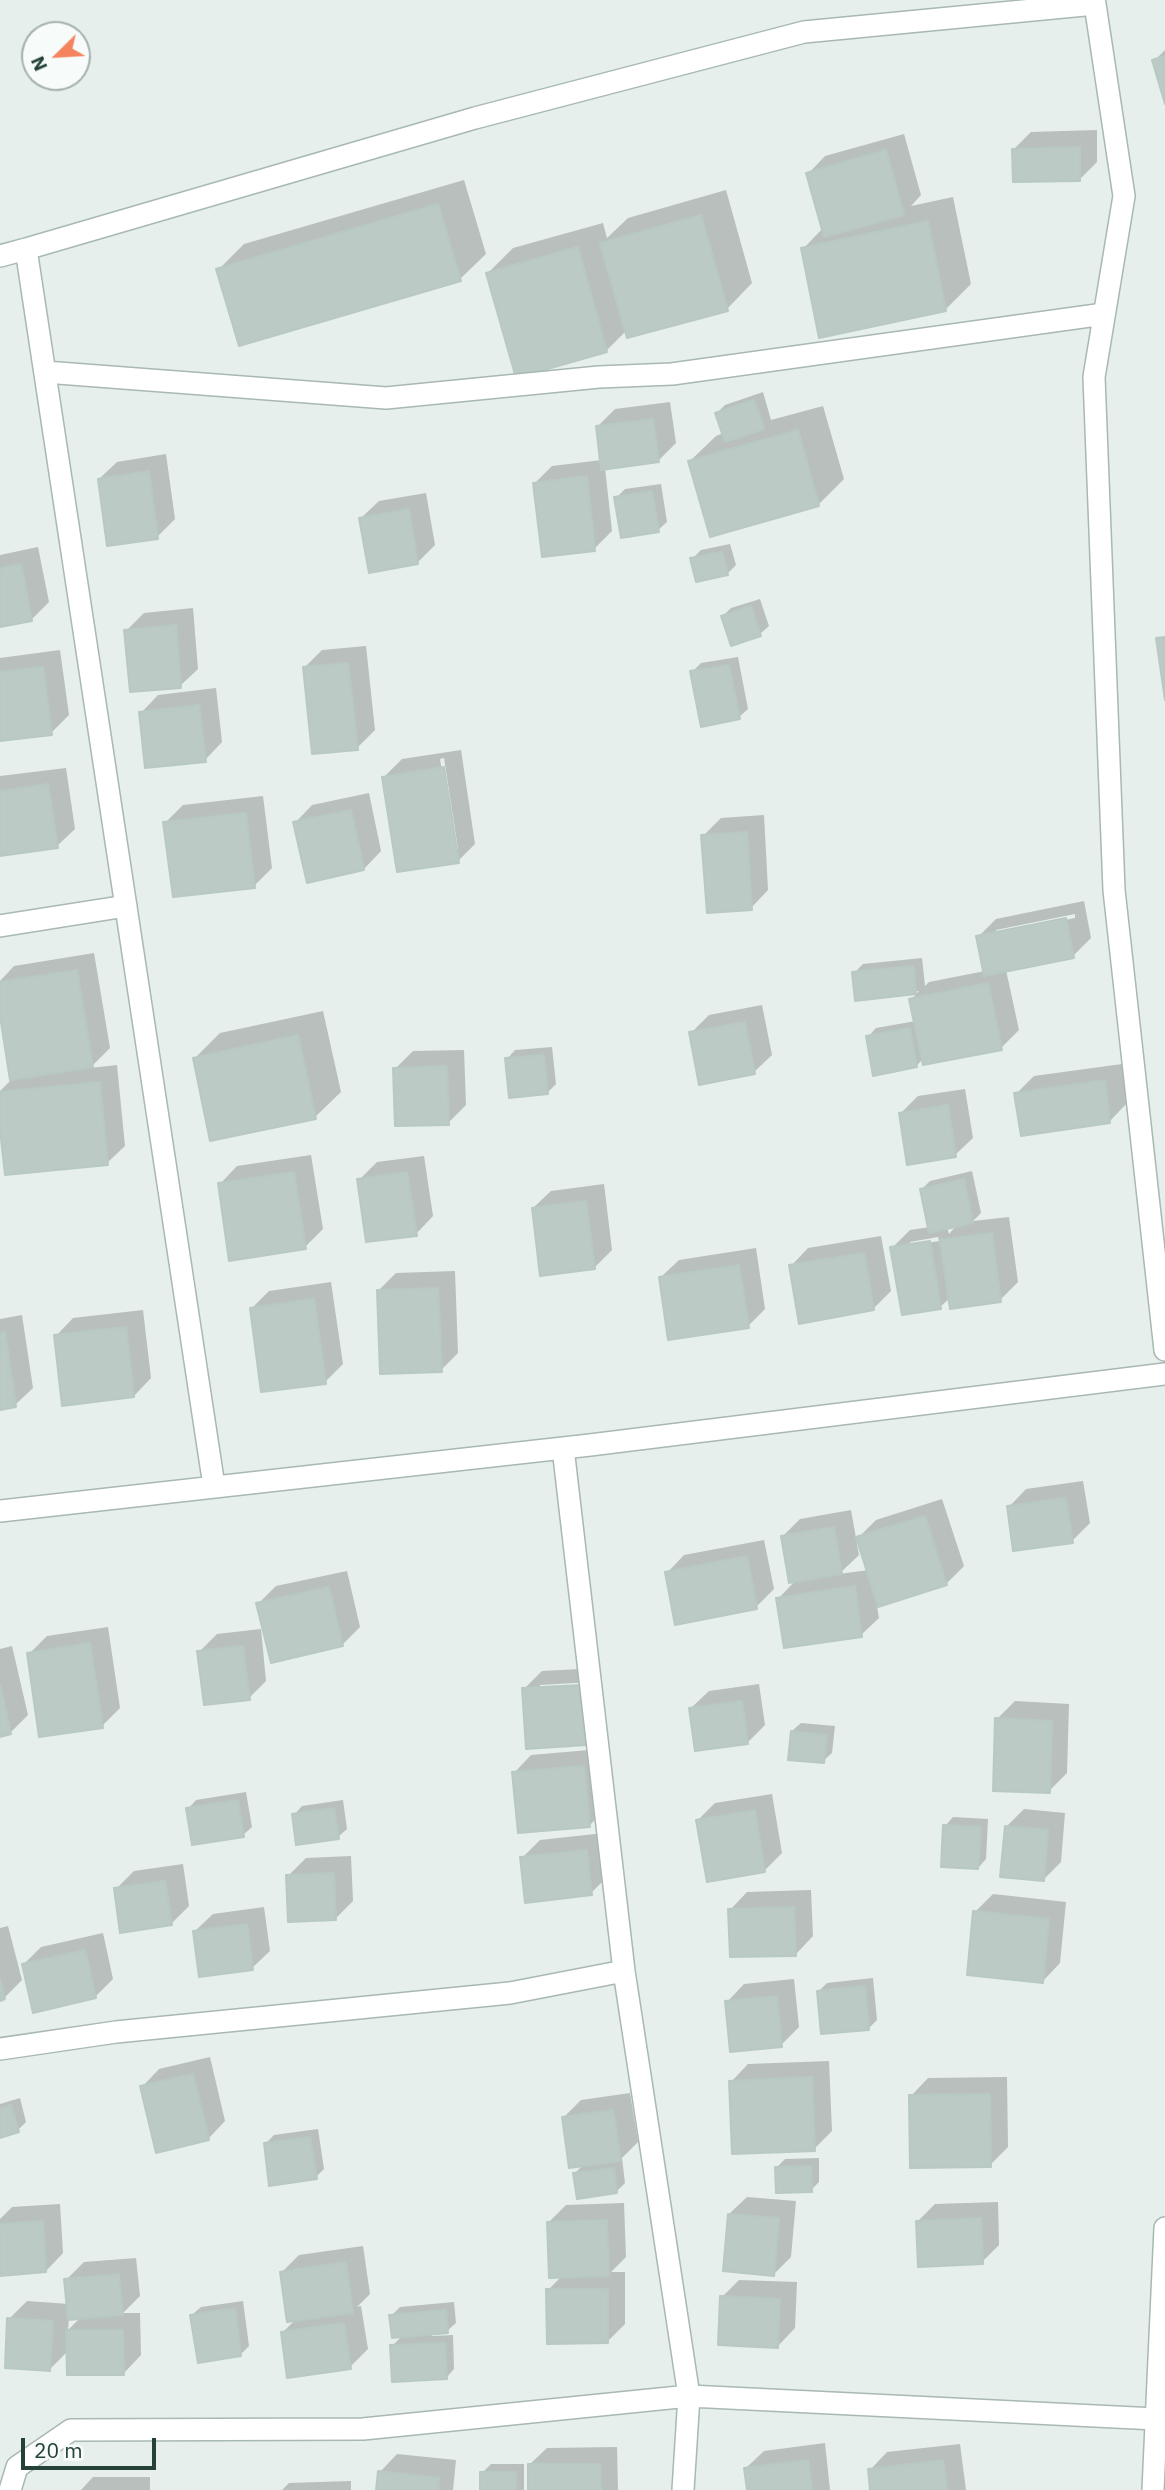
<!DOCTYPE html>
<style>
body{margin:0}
#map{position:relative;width:1165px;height:2490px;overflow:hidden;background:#e6efeb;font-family:"IBM Plex Sans",sans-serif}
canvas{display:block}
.north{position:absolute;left:21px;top:21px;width:70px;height:70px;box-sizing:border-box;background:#f7fbf9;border:2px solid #a3b1ad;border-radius:50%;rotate:246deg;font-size:19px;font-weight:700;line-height:28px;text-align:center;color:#24423a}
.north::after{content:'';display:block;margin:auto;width:24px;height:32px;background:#f4845f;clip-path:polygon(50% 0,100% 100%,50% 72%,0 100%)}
.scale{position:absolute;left:21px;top:2438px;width:135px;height:32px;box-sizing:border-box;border:4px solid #24423a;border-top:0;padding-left:9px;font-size:21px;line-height:24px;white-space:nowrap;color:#24423a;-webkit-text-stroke:5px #f7fbf9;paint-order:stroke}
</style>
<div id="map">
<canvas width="1165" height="2490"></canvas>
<div class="north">N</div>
<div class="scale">20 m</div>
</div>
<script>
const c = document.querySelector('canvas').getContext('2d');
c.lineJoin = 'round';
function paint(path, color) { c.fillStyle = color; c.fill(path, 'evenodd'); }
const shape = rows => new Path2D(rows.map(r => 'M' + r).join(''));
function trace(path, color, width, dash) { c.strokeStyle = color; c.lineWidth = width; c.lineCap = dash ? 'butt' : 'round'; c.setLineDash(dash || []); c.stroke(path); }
paint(shape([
 [1165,50,1165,97,1154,61],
 [1097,130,1097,162,1080,179,1013,150,1031,132],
 [904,134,921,195,911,206,953,197,971,284,945,310,803,249,823,228,808,174,825,156],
 [464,180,486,254,460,279,218,270,244,244],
 [726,190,752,283,727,309,627,330,606,351,488,273,513,248,603,223,607,238,628,218],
 [763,392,771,420,823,406,844,479,818,505,690,461,716,436,723,433,717,413,725,405],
 [670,402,676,443,658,461,605,468,612,531,594,549,535,483,552,466,602,460,597,427,615,409],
 [166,454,175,519,157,537,99,479,117,462],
 [661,484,667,522,658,530,616,498,625,489],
 [426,493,435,545,417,563,361,518,379,501],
 [730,544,736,565,727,574,692,559,701,550],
 [38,547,49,602,32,619,0,626,0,555],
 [760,599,769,626,760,634,723,616,731,608],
 [193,608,198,669,180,686,126,631,144,613],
 [366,646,375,730,357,748,304,668,322,650],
 [60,650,69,715,51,733,0,740,0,658],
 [738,657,748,709,739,717,692,672,701,663],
 [216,688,222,742,205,760,141,713,158,695],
 [461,750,475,844,458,861,384,777,402,759],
 [444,758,458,849,455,849,440,759],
 [66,768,75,829,57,846,0,854,0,776],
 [369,793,381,851,364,869,295,823,312,805],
 [263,796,272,868,254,886,165,823,183,805],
 [764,815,768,890,751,908,703,836,721,818],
 [1084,901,1091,938,1073,956,1006,970,1019,1030,1001,1048,924,1058,916,1066,868,1037,876,1028,916,1021,911,1000,919,991,857,999,854,973,863,964,922,958,925,986,929,982,985,971,978,937,996,919],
 [1075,914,1075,918,996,934,996,930],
 [94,953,110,1048,90,1068,117,1065,125,1146,107,1163,0,1113,0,1091,12,1079,0,1005,0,981,14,966],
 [762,1005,772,1055,754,1072,691,1033,709,1015],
 [323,1011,341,1092,315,1117,195,1058,220,1033],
 [552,1047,556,1084,548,1092,507,1059,515,1050],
 [464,1050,466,1105,448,1123,395,1069,413,1051],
 [1122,1064,1127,1103,1110,1121,1016,1094,1034,1076],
 [965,1089,973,1138,955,1155,901,1113,918,1096],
 [311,1155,323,1229,305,1247,220,1184,237,1166],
 [424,1156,433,1216,416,1234,359,1180,377,1162],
 [972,1171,981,1213,973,1221,1009,1217,1018,1282,1000,1300,950,1298,940,1307,892,1248,910,1230,930,1227,922,1189,930,1181],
 [957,1225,949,1234,947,1227],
 [938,1237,939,1241,910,1246,910,1242],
 [604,1184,612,1250,594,1268,533,1208,551,1191],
 [881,1236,891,1291,873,1309,791,1266,808,1248],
 [756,1248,765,1309,748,1326,661,1277,679,1260],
 [455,1271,458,1353,441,1370,378,1291,396,1273],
 [331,1282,343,1364,325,1382,252,1308,269,1291],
 [143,1310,151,1378,134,1396,56,1336,73,1318],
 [22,1315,33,1388,15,1405,0,1408,0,1319],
 [1083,1481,1090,1523,1072,1541,1009,1507,1026,1489],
 [942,1499,964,1566,946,1584,877,1606,879,1618,861,1635,778,1599,796,1580,783,1536,800,1519,851,1510,859,1555,839,1574,869,1570,858,1538,876,1520],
 [764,1540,774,1589,756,1607,667,1573,684,1555],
 [347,1571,360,1627,342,1645,258,1604,276,1586],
 [108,1627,120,1708,102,1726,29,1654,47,1636],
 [261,1629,266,1681,249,1698,199,1652,217,1634],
 [12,1646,28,1715,10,1733,0,1735,0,1649],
 [600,1668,604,1725,524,1689,542,1671],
 [592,1682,592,1686,540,1689,540,1685],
 [759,1684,765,1725,747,1743,691,1708,709,1691],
 [1015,1701,1069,1704,1067,1773,1049,1791,997,1719],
 [801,1723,835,1726,832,1753,823,1761,792,1731],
 [601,1749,607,1807,590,1825,514,1773,531,1755],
 [246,1792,252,1827,243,1835,188,1809,196,1800],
 [772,1794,782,1853,764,1871,697,1821,715,1803],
 [343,1800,347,1829,338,1837,294,1815,302,1806],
 [1024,1809,1065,1813,1061,1862,1043,1880,1006,1827],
 [953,1817,988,1819,986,1859,978,1868,945,1826],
 [604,1833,608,1876,591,1893,522,1858,540,1840],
 [351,1856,353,1901,336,1918,288,1876,306,1858],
 [183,1864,189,1906,171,1924,116,1889,134,1871],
 [811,1890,813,1936,796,1954,730,1910,747,1892],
 [993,1894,1066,1902,1060,1963,1043,1981,975,1912],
 [264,1907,270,1951,252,1968,195,1931,213,1914],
 [8,1926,22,1980,4,1998,0,1999,0,1928],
 [103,1933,113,1979,96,1996,24,1964,41,1947],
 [873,1978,877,2020,869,2028,819,1991,827,1983],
 [794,1979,799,2027,781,2045,727,2002,744,1984],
 [210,2057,225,2121,208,2139,142,2087,159,2069],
 [829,2061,832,2131,814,2149,731,2082,748,2064],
 [1007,2077,1008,2147,990,2165,911,2096,928,2078],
 [630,2093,638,2142,622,2158,625,2183,616,2192,574,2174,584,2164,564,2117,581,2100],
 [20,2098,26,2122,18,2130,0,2136,0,2104],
 [318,2129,324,2169,316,2177,265,2144,274,2135],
 [819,2158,819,2182,811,2190,776,2168,785,2159],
 [747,2197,796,2201,791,2257,774,2274,729,2214],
 [998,2202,999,2245,982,2262,917,2222,935,2204],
 [624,2203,626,2257,611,2272,625,2272,625,2324,608,2341,548,2290,562,2276,549,2222,566,2205],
 [60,2204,63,2253,46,2271,0,2274,0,2219,12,2207],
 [363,2246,370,2294,357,2307,361,2306,368,2349,350,2367,283,2332,296,2319,282,2272,299,2255],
 [136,2258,140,2296,123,2313,140,2313,141,2355,124,2373,68,2351,50,2369,9,2319,27,2301,69,2304,66,2280,84,2262],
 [81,2317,68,2330,69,2318],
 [739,2280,797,2282,795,2328,778,2346,722,2297],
 [243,2301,249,2346,240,2355,192,2315,201,2307],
 [454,2302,456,2323,447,2331,432,2333,432,2336,453,2335,454,2369,446,2378,392,2346,403,2335,391,2316,400,2307],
 [825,2443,830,2490,748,2490,746,2468,764,2451],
 [960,2444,966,2490,872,2490,870,2470,887,2452],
 [617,2447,618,2490,530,2490,529,2465,547,2448],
 [397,2454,456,2460,453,2490,378,2490,380,2472],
 [491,2464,524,2464,524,2490,482,2490,482,2473],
 [93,2477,150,2477,150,2490,81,2490],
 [351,2481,351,2490,282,2490,289,2483]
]), '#0003');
const building = shape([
 [1165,56,1165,104,1152,60,1165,56],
 [1080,147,1080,181,1013,182,1012,149,1080,147],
 [886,150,904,215,824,237,806,173,886,150],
 [438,204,461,281,239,346,216,269,438,204],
 [701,215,728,311,627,338,600,243,701,215],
 [928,221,946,311,819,338,801,248,928,221],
 [578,247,607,352,516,378,486,273,578,247],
 [754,400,764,429,725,442,715,413,754,400],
 [653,419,659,462,601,470,596,426,653,419],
 [798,430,819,506,710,537,688,461,798,430],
 [149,471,158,539,107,546,98,479,149,471],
 [587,476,595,551,542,557,533,483,587,476],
 [652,491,659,532,621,538,614,497,652,491],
 [409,509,418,564,369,573,359,518,409,509],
 [722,552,728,575,696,582,690,558,722,552],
 [21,564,32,621,0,627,0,568,21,564],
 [751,606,761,636,731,646,721,616,751,606],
 [176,625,181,688,130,692,124,630,176,625],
 [1165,637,1165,700,1156,638,1165,637],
 [348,663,358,750,312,754,303,667,348,663],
 [729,665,740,719,701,727,690,671,729,665],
 [43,667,52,735,0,741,0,672,43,667],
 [199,705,206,762,145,768,139,712,199,705],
 [444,767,459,863,397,872,382,777,444,767],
 [48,784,58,848,0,856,0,791,48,784],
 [351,810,364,870,307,883,293,822,351,810],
 [246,813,255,888,173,897,163,822,246,813],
 [747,832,752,910,707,913,701,835,747,832],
 [1066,918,1074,958,984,976,976,936,1066,918],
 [914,966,916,994,855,1001,852,972,914,966],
 [77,970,93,1067,10,1080,0,1016,0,982,77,970],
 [988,983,1002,1050,923,1065,909,999,988,983],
 [745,1022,755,1074,699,1085,689,1032,745,1022],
 [910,1028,917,1067,873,1076,866,1036,910,1028],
 [298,1035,316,1119,210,1141,193,1058,298,1035],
 [544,1055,548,1094,509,1098,505,1058,544,1055],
 [447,1066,449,1125,395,1126,393,1068,447,1066],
 [1105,1080,1110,1123,1021,1136,1014,1093,1105,1080],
 [100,1082,108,1165,5,1175,0,1130,0,1092,100,1082],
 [948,1105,956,1157,907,1165,899,1113,948,1105],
 [294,1172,306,1249,229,1261,218,1183,294,1172],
 [407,1172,417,1236,366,1242,357,1179,407,1172],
 [964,1179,973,1223,929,1233,920,1189,964,1179],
 [586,1201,595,1269,540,1276,532,1208,586,1201],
 [992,1233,1001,1302,950,1309,940,1240,992,1233],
 [930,1241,941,1309,902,1315,890,1247,930,1241],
 [864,1253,874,1310,799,1324,789,1265,864,1253],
 [739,1265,749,1328,668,1340,659,1277,739,1265],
 [438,1288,442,1372,380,1374,377,1290,438,1288],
 [314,1299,326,1384,261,1392,250,1308,314,1299],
 [126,1327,134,1397,62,1406,54,1335,126,1327],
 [5,1332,16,1407,0,1410,0,1333,5,1332],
 [1066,1498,1073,1543,1013,1551,1007,1506,1066,1498],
 [925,1516,947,1585,878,1607,856,1537,925,1516],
 [834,1527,842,1574,789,1583,781,1536,834,1527],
 [747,1556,757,1609,675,1625,665,1572,747,1556],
 [855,1586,862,1637,784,1648,776,1598,855,1586],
 [329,1587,343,1646,271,1663,256,1603,329,1587],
 [90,1643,103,1728,39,1737,27,1653,90,1643],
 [243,1646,250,1700,204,1705,197,1651,243,1646],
 [0,1685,11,1734,0,1737,0,1685],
 [583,1685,587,1745,526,1749,522,1688,583,1685],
 [742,1701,748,1744,695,1751,689,1708,742,1701],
 [995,1718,1052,1721,1050,1793,993,1791,995,1718],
 [791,1731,827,1735,824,1763,788,1760,791,1731],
 [584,1766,590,1827,518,1833,512,1772,584,1766],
 [238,1800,244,1837,192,1845,186,1808,238,1800],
 [334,1808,339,1839,296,1845,292,1814,334,1808],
 [755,1810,765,1872,707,1882,696,1820,755,1810],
 [943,1825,981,1827,978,1869,941,1867,943,1825],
 [1005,1826,1048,1830,1044,1881,1000,1877,1005,1826],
 [587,1850,592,1895,525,1903,520,1857,587,1850],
 [334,1873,336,1920,288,1922,286,1875,334,1873],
 [165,1881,172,1925,120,1933,114,1888,165,1881],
 [794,1907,796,1956,730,1957,728,1909,794,1907],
 [973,1911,1049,1919,1043,1983,967,1975,973,1911],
 [247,1924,253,1970,199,1977,193,1931,247,1924],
 [85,1950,96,1998,33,2013,22,1964,85,1950],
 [0,1979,5,1999,0,2001,0,1979],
 [865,1986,869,2030,821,2034,817,1991,865,1986],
 [777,1996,782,2047,730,2052,725,2001,777,1996],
 [193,2074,209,2140,156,2153,140,2086,193,2074],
 [812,2077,815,2151,732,2154,729,2081,812,2077],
 [990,2094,991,2167,910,2168,909,2095,990,2094],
 [11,2105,19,2132,0,2138,0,2109,11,2105],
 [613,2110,621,2161,569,2168,562,2117,613,2110],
 [310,2137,317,2179,269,2186,264,2143,310,2137],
 [811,2166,812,2192,776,2193,775,2167,811,2166],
 [614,2168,617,2193,577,2199,573,2173,614,2168],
 [728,2214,779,2218,774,2276,723,2271,728,2214],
 [981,2218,983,2264,918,2267,916,2221,981,2218],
 [607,2220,609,2276,549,2278,547,2222,607,2220],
 [43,2221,46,2272,0,2276,0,2224,43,2221],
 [346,2262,353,2313,287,2322,280,2272,346,2262],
 [119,2274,123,2315,68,2320,64,2279,119,2274],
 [546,2289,608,2289,608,2343,547,2344,546,2289],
 [720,2296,780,2299,778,2348,718,2345,720,2296],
 [235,2308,241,2356,198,2363,190,2315,235,2308],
 [446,2310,448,2333,392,2338,389,2315,446,2310],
 [7,2318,53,2321,50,2371,5,2368,7,2318],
 [344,2323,351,2369,287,2378,281,2332,344,2323],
 [66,2330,123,2330,124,2375,67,2375,66,2330],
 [445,2343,447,2379,392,2382,390,2345,445,2343],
 [808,2460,812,2490,747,2490,744,2468,808,2460],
 [943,2460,947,2490,870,2490,868,2469,943,2460],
 [528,2464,600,2464,601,2490,528,2490,528,2464],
 [378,2471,439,2478,438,2490,376,2490,378,2471],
 [480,2472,516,2472,516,2490,480,2490,480,2472]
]);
paint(building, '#bbcac4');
trace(building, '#b8c9c2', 2);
const minor = shape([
 [0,256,26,249],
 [45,372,386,398,599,377,672,374,1104,314],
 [0,926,126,906],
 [563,1448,624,1971,689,2396,683,2490],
 [214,1486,26,249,475,118,804,32,1095,4,1124,196,1094,377,1114,890,1165,1350],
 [0,1511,590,1445,1165,1374],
 [0,2049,116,2032,510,1993,624,1971],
 [10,2490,17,2467,71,2430,363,2429,689,2396,1156,2419],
 [1153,2490,1165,2228]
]);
trace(minor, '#a8b8b2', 24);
trace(minor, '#fff', 21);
</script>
